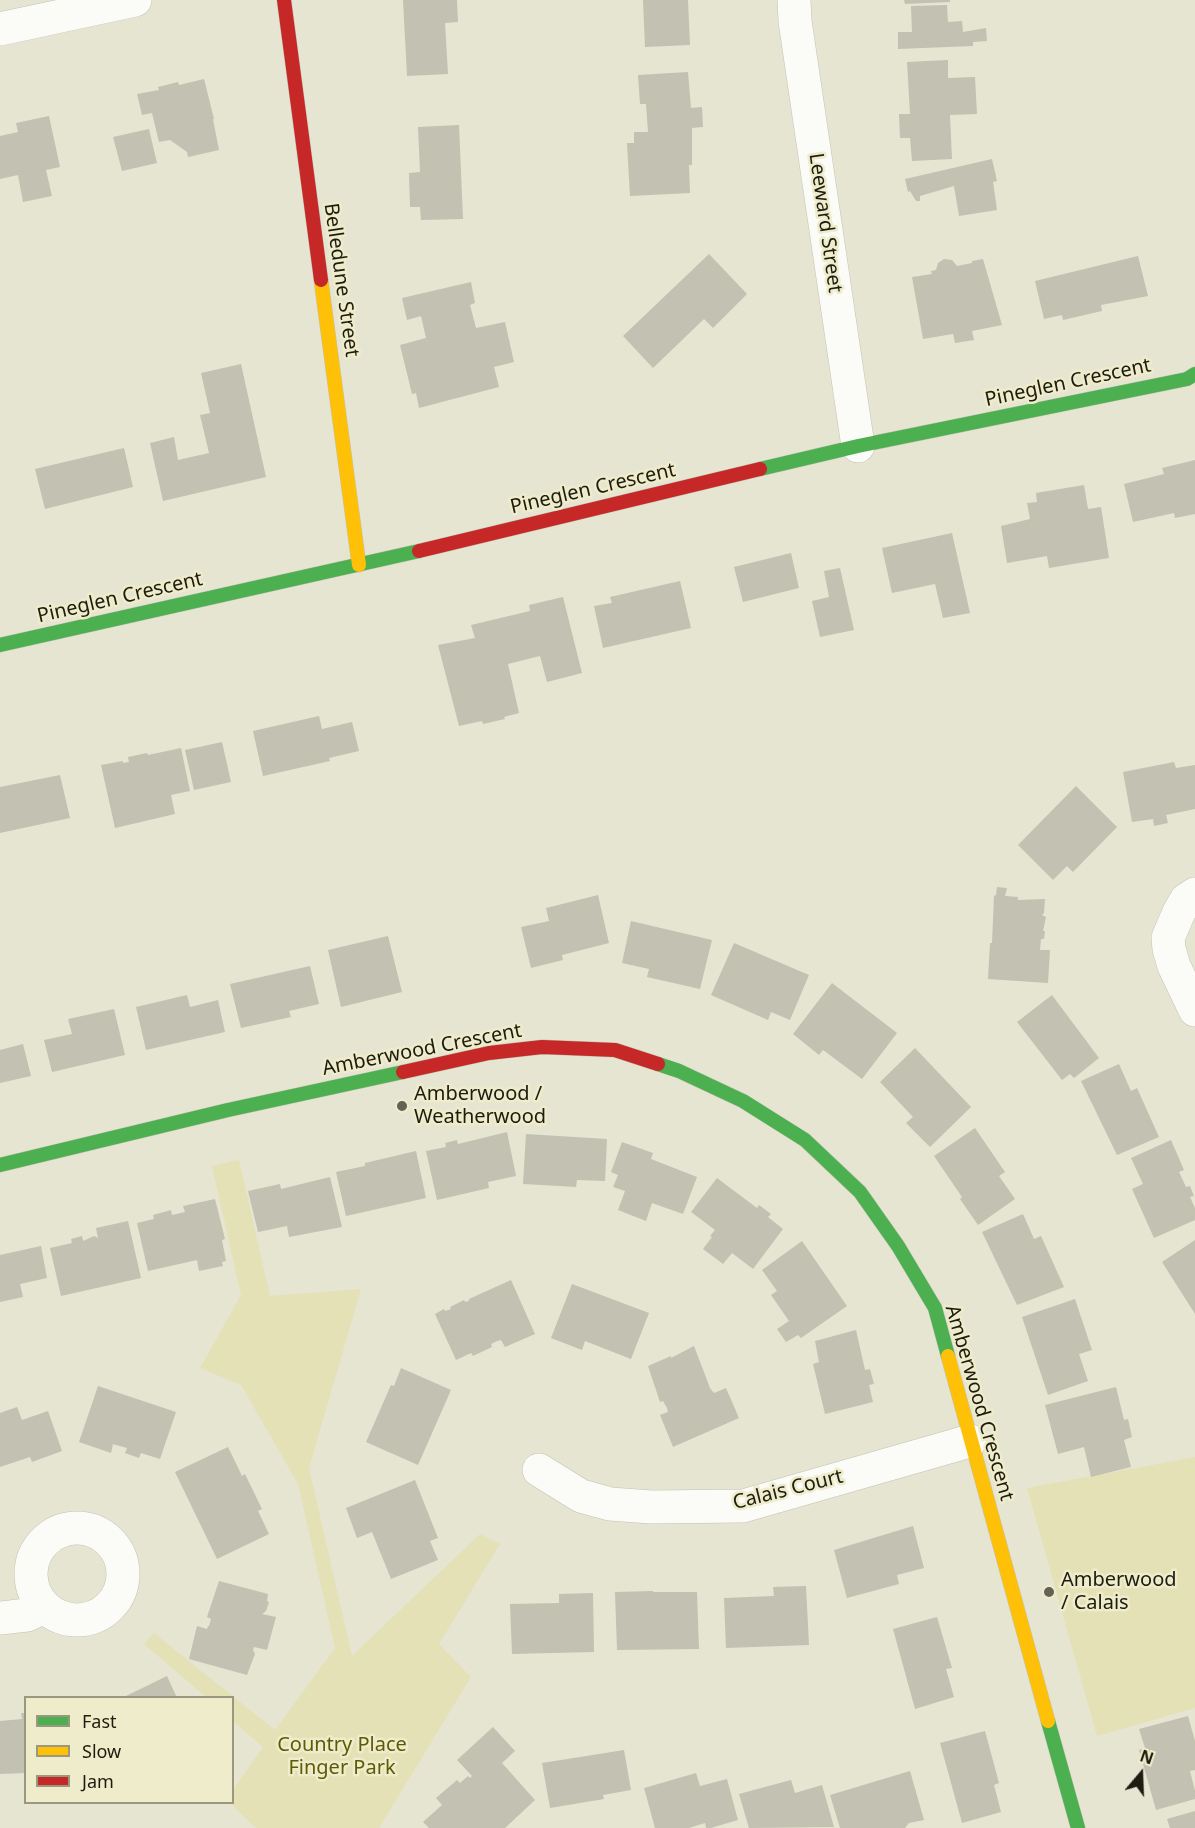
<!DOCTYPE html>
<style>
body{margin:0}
#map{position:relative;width:1195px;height:1828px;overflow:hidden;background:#e6e5d2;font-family:"Noto Sans",sans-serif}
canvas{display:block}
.legend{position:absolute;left:24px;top:1696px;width:210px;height:108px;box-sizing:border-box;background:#eeecca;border:2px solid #9a9980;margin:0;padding:8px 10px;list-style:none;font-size:18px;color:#1d1c10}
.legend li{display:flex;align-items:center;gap:12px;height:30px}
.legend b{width:30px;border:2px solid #9a9980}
.north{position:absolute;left:1111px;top:1744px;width:60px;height:60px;-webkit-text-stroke:4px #eeecca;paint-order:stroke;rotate:19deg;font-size:16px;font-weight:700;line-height:24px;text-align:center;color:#1d1c10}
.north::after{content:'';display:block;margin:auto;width:21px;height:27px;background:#1d1c10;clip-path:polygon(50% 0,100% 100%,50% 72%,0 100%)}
</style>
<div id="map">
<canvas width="1195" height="1828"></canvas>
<ul class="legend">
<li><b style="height:8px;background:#4caf50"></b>Fast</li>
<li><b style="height:8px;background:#ffc107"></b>Slow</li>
<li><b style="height:8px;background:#c62828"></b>Jam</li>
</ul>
<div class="north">N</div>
</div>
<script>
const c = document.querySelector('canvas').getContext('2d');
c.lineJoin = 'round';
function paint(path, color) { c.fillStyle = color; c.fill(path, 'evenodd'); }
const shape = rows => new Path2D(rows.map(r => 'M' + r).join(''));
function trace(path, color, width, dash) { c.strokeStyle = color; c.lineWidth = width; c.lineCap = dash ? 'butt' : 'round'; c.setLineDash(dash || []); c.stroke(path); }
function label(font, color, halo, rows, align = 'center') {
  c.font = font + ' "Noto Sans",sans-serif'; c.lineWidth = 5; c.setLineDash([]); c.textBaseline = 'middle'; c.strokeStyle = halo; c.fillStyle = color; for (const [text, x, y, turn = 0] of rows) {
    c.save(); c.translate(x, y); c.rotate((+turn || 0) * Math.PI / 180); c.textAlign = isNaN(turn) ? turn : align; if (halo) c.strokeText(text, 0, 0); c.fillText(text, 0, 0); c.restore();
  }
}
paint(shape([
 [239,1160,270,1296,361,1289,309,1468,352,1656,480,1534,500,1544,439,1644,471,1677,379,1828,256,1828,230,1803,232,1802,233,1790,263,1747,233,1721,232,1698,206,1697,144,1644,154,1633,275,1730,335,1648,298,1484,241,1385,200,1368,241,1295,212,1166],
 [1195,1457,1195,1708,1097,1736,1027,1488]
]), '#e4e1b6');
paint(shape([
 [403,0,457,0,458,22,445,23,448,74,407,76],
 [643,0,688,0,690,45,645,47],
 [904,0,950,0,950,2,905,4],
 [947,5,948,22,962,21,963,32,986,28,987,41,973,42,973,46,898,49,898,32,912,32,911,6],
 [948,60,948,78,975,77,977,114,950,115,952,159,912,161,910,138,900,138,899,114,910,114,907,62],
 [688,72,691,108,702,107,703,127,692,128,692,165,689,165,690,193,630,196,627,143,634,143,634,132,648,132,646,104,640,104,638,75],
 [204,79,214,119,213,119,219,150,188,157,187,152,170,140,159,142,152,113,142,115,137,94,159,90,158,87,178,82,179,85],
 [49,116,60,167,46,170,52,196,23,202,18,175,0,179,0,136,18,132,16,123],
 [459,125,463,219,421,220,420,207,410,207,409,173,420,172,418,127],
 [149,129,157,163,122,171,113,137],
 [992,159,997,181,993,182,997,210,959,216,954,186,920,196,920,201,916,201,910,191,908,192,905,179],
 [709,254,747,294,713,328,704,319,653,368,623,336],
 [1138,256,1148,296,1101,305,1102,311,1063,320,1062,315,1044,319,1035,281],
 [944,259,952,260,957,266,972,263,972,261,983,259,1002,325,972,331,974,340,955,343,953,334,923,339,912,277,932,274,931,271,936,270,938,263],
 [471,282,475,303,470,305,476,328,505,322,514,362,494,367,499,387,419,408,416,393,412,394,400,345,426,338,421,316,407,320,402,298],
 [241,364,266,477,163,501,150,443,174,437,178,460,209,453,200,415,210,413,201,373],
 [124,448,133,487,45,509,35,469],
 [1195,460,1195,514,1175,518,1174,513,1133,522,1124,484,1164,474,1162,468],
 [1084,485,1088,509,1101,507,1109,558,1049,568,1047,556,1007,563,1001,526,1030,519,1027,503,1037,502,1036,493],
 [952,533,970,613,943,618,935,584,892,593,882,548],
 [791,553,799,588,743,602,734,567],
 [840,568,854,630,820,637,812,601,829,597,824,571],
 [680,581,691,628,603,648,594,606,612,603,610,597],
 [563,597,582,673,547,682,540,656,508,664,519,713,504,717,505,719,483,724,482,721,459,726,438,645,475,638,471,625,530,611,529,605],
 [319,716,322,729,352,722,359,751,329,758,330,761,263,776,253,731],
 [222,742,231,782,194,790,185,750],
 [181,748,190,791,171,795,175,814,115,828,101,765,123,761,123,763,129,762,128,757,147,753,148,755],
 [1174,762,1176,768,1195,765,1195,809,1166,815,1168,823,1154,826,1153,819,1132,822,1123,772],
 [60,775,70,818,0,833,0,787],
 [1076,786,1117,827,1073,872,1067,866,1053,880,1018,845],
 [997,887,1007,888,1005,896,1018,897,1018,900,1045,899,1044,913,1042,915,1046,917,1043,931,1045,931,1044,939,1041,939,1040,950,1050,950,1048,983,988,979,990,943,992,943,994,896,996,895],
 [598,895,609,943,562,955,563,960,531,968,521,927,549,921,546,908],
 [631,921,712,940,700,989,647,977,649,969,622,963],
 [388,936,402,992,341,1007,328,950],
 [734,943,809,975,790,1020,771,1012,768,1020,711,995],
 [310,966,319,1004,289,1011,291,1017,241,1028,230,984],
 [832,983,897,1033,862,1079,823,1050,819,1055,793,1034],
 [187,995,190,1007,218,1000,225,1032,146,1050,136,1007],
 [1052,995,1099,1058,1074,1078,1070,1074,1062,1080,1017,1022],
 [114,1009,125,1055,52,1072,44,1040,72,1034,68,1019],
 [23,1044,31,1076,0,1083,0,1050],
 [915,1048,971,1107,930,1147,906,1123,913,1117,880,1082],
 [1119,1064,1131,1091,1137,1088,1159,1137,1117,1155,1081,1081],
 [975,1128,1005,1172,999,1176,1015,1199,978,1225,960,1199,962,1197,934,1156],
 [507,1132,516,1176,488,1182,489,1188,437,1200,426,1151,446,1147,445,1143,457,1140,458,1144],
 [526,1134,607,1139,605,1181,577,1180,576,1187,523,1184],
 [1171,1140,1184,1170,1179,1172,1186,1187,1190,1186,1194,1196,1190,1197,1195,1208,1195,1220,1154,1238,1132,1189,1143,1184,1131,1158],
 [622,1142,653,1153,651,1159,697,1177,683,1214,652,1203,646,1221,618,1210,625,1191,613,1187,618,1175,611,1172],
 [416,1151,426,1198,346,1216,336,1172,365,1166,365,1163],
 [330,1177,342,1227,289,1237,287,1226,258,1232,248,1191,280,1184,281,1189],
 [717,1178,757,1208,759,1205,771,1214,768,1217,783,1229,753,1269,732,1253,723,1264,703,1249,712,1237,710,1236,715,1230,691,1212],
 [215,1199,225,1239,222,1240,226,1261,222,1262,223,1266,199,1271,197,1260,148,1271,137,1223,154,1219,153,1215,171,1210,172,1215,185,1212,183,1206],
 [1023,1214,1034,1239,1041,1236,1064,1287,1017,1305,982,1232],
 [128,1221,141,1278,61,1296,50,1248,72,1243,71,1239,82,1236,83,1241,94,1236,98,1238,96,1228],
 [1195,1240,1195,1314,1162,1262],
 [802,1241,847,1306,801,1338,798,1335,786,1342,777,1329,789,1321,771,1295,777,1291,762,1270],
 [41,1246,47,1278,20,1284,23,1297,0,1302,0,1255],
 [511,1280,535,1334,505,1347,501,1340,497,1341,491,1344,492,1347,473,1356,471,1353,456,1360,435,1314,444,1309,445,1311,451,1309,450,1307,464,1300,465,1302,469,1301,469,1299],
 [572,1284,649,1313,631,1359,585,1341,582,1350,551,1338],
 [1075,1299,1092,1350,1079,1354,1088,1381,1048,1395,1022,1317],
 [856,1330,865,1370,870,1369,874,1384,869,1385,873,1402,825,1414,813,1364,819,1362,815,1341],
 [694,1346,710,1388,714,1393,726,1388,739,1418,673,1447,660,1415,668,1412,667,1408,663,1401,660,1402,648,1366,671,1356,671,1358],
 [401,1368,451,1390,418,1465,366,1442,391,1385,394,1386],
 [98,1386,176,1412,160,1459,141,1453,139,1458,125,1453,127,1448,113,1444,111,1453,79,1442],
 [1116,1387,1124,1420,1128,1419,1132,1437,1124,1440,1131,1467,1091,1477,1084,1447,1058,1454,1045,1405],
 [17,1407,22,1420,48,1411,62,1451,32,1462,30,1457,0,1467,0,1413],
 [228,1447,242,1476,245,1474,262,1509,258,1511,269,1534,217,1559,175,1472],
 [415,1480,438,1538,430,1541,438,1560,391,1579,372,1532,357,1538,346,1508],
 [913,1526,924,1568,897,1575,899,1584,847,1598,834,1550],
 [219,1581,268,1594,267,1601,269,1602,266,1611,262,1614,276,1617,267,1650,254,1647,253,1650,255,1654,247,1675,189,1659,197,1626,207,1629,208,1626,209,1626,211,1619,207,1617],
 [806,1586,809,1645,726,1648,724,1598,774,1596,773,1587],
 [653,1591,653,1592,697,1592,699,1649,617,1650,615,1592],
 [593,1593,594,1652,512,1654,510,1604,559,1603,559,1594],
 [937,1617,952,1668,946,1669,954,1697,915,1709,893,1629],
 [167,1676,177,1698,122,1698],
 [21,1713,26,1713,26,1773,0,1774,0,1721,22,1719],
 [1188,1716,1195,1741,1195,1770,1190,1771,1195,1791,1195,1799,1156,1810,1139,1750,1145,1748,1139,1729],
 [493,1727,515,1751,502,1763,535,1800,505,1828,429,1828,423,1822,442,1805,436,1798,457,1780,460,1783,468,1776,470,1778,472,1776,457,1760],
 [985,1731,999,1783,994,1785,1001,1812,962,1823,940,1743],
 [624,1750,631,1790,603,1795,604,1799,550,1808,542,1763],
 [910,1771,924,1820,909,1823,905,1828,840,1828,830,1795],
 [696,1773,700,1786,727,1779,738,1820,711,1828,706,1828,705,1823,689,1828,655,1828,644,1788],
 [791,1780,795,1793,822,1785,834,1827,749,1828,739,1794],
 [1195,1811,1195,1828,1170,1828,1167,1819]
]), '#c2c1b2');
const street = shape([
 [794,0,795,21,858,446],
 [0,29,135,0],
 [1195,894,1186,900,1179,912,1168,938,1169,949,1174,966,1195,1010],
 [539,1470,581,1496,610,1504,651,1507,743,1506,970,1441],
 '31 1574a46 46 0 1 1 92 0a46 46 0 1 1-92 0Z',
 [0,1618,27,1615,44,1607]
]);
const fast = shape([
 [760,469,858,446,1187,379,1195,374],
 [0,645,419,551],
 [658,1064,679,1071,743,1101,805,1140,860,1192,898,1246,935,1308,948,1356],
 [0,1165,228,1110,403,1072],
 [1048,1721,1078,1828]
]);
const slow = shape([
 [321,280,359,565],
 [948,1356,1048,1721]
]);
const jam = shape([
 [284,0,321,280],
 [419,551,760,469],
 [403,1072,489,1053,542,1047,615,1050,658,1064]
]);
trace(street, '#c2c2b3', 34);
trace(fast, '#c2c2b3', 15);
trace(slow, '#c2c2b3', 15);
trace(jam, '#c2c2b3', 15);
trace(street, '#fbfbf8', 33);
trace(fast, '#4caf50', 14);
trace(slow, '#ffc107', 14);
trace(jam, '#c62828', 14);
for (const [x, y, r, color] of [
 [402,1106,6,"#636254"],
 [1049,1592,6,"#636254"]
]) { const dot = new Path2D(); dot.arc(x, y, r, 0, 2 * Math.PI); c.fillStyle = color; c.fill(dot); trace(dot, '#eeecca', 2); }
label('20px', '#1d1c10', '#eeecca', [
 ["Leeward Street",825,223,82],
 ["Belledune Street",341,280,82],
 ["Pineglen Crescent",1068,383,-12],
 ["Pineglen Crescent",593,489,-13],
 ["Pineglen Crescent",120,598,-13],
 ["Amberwood Crescent",422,1050,-11],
 ["Amberwood Crescent",979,1403,74],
 ["Calais Court",788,1490,-14]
]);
label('20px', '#1d1c10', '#eeecca', [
 ["Amberwood /",414,1094],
 ["Weatherwood",414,1117],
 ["Amberwood",1061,1580],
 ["/ Calais",1061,1603]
], 'left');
label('20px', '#605a06', '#eeecca', [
 ["Country Place",342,1745],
 ["Finger Park",342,1768]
]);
</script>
